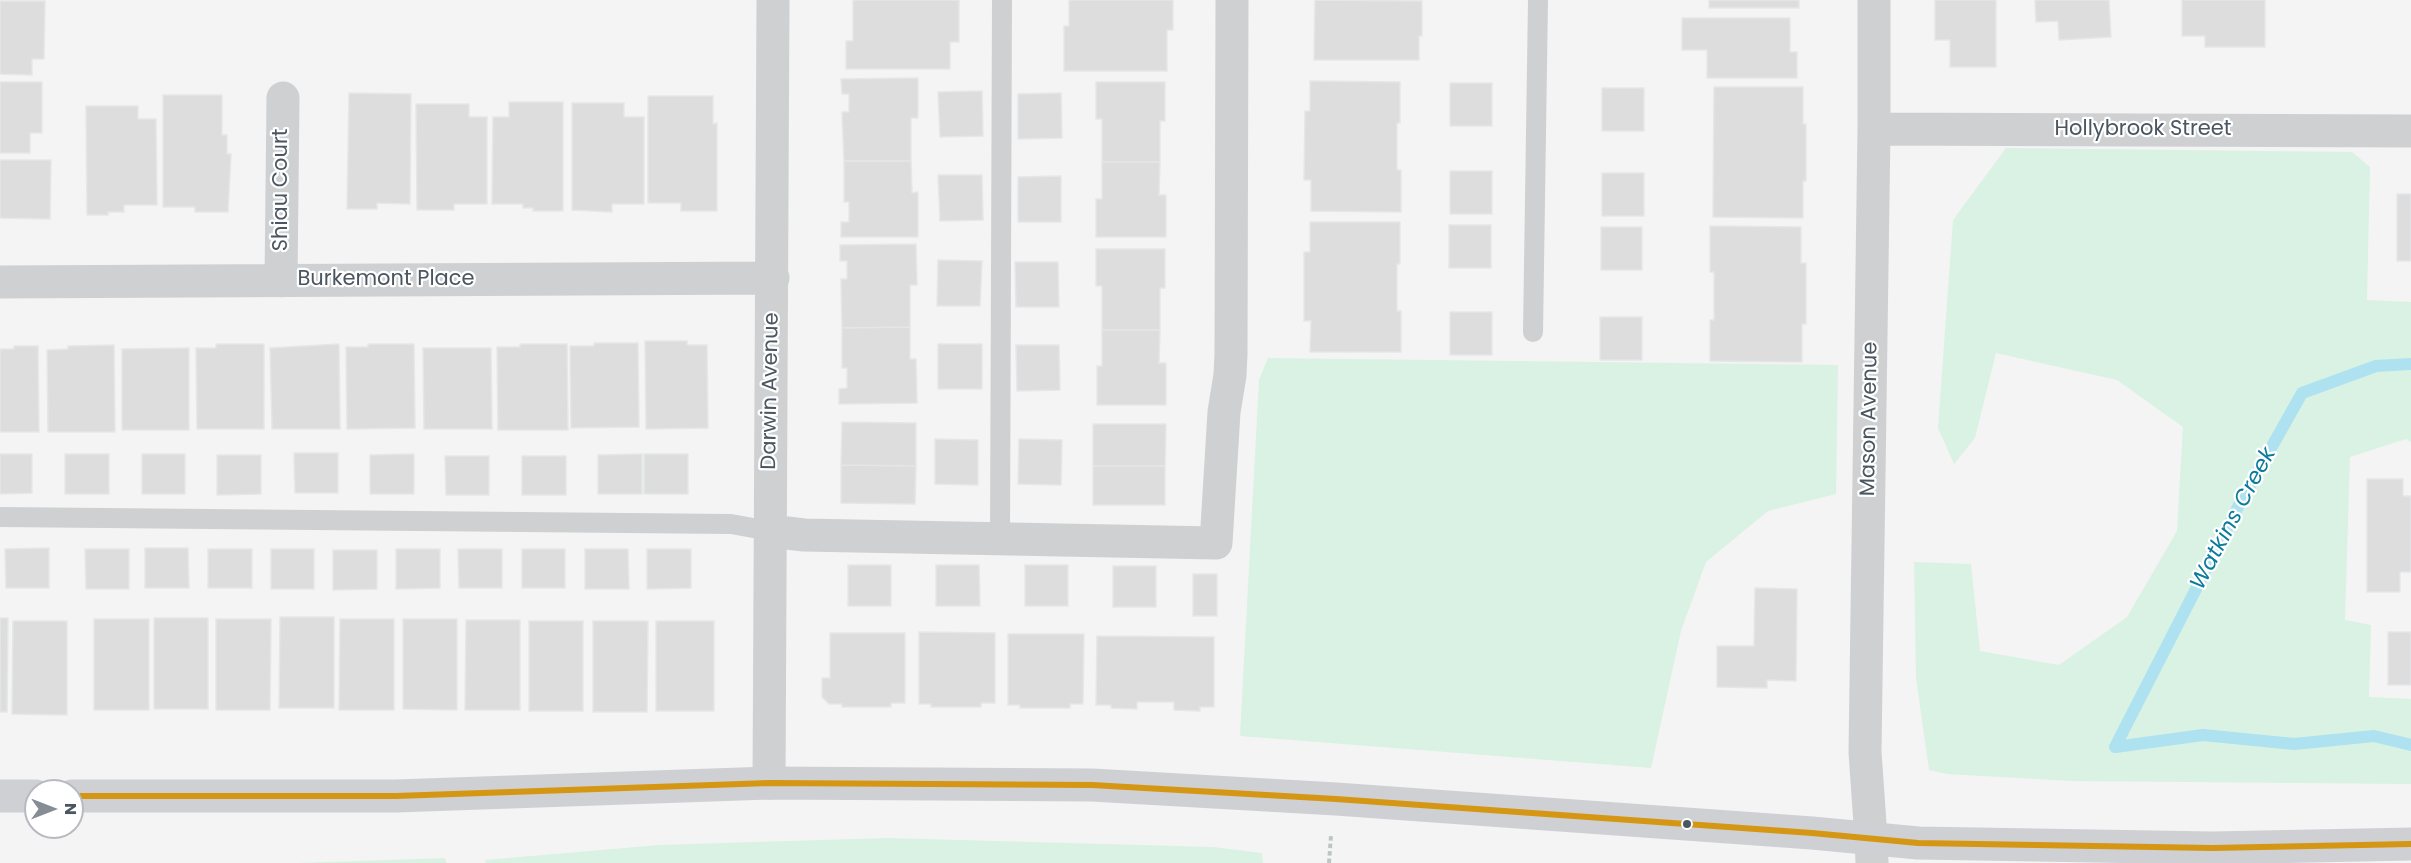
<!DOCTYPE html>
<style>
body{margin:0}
#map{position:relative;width:2411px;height:863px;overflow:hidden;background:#f4f4f4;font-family:Poppins,sans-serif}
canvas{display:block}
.north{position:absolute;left:24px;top:779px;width:60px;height:60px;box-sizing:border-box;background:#fff;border:2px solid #b7bbc0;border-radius:50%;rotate:90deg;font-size:16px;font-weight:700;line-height:24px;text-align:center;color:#4a5661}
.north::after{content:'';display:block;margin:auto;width:21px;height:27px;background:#868d94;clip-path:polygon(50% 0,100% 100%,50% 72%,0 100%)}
</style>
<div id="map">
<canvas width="2411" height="863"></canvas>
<div class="north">N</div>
</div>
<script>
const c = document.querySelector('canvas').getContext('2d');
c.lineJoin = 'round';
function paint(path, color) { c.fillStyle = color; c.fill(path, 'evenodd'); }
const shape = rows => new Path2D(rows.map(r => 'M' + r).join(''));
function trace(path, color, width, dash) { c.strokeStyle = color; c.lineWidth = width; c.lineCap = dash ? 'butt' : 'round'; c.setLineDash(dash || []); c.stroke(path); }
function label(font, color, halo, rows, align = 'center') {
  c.font = font + ' Poppins,sans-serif'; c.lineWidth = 4.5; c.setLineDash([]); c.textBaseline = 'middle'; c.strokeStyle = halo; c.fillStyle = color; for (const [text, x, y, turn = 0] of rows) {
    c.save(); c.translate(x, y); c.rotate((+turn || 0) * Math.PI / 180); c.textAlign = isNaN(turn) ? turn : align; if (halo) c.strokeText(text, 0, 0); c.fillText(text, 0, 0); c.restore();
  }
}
paint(shape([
 [2006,148,2352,152,2370,167,2367,300,2411,302,2411,442,2406,439,2350,457,2345,620,2371,625,2369,697,2411,699,2411,784,2071,781,1947,774,1929,770,1916,678,1914,562,1971,564,1980,651,2059,665,2127,617,2177,531,2183,427,2117,380,1996,353,1975,438,1954,464,1938,428,1953,220],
 [1268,358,1838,365,1836,494,1768,511,1706,562,1681,631,1651,768,1240,736,1259,380],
 [887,838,1213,847,1262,853,1263,863,486,863,485,860,659,845],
 [445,858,446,863,297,863,298,863]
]), '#d9f2e3');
trace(shape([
 [2115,747,2239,505,2302,393,2376,366,2411,364],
 [2115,747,2203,735,2294,744,2374,736,2411,745]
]), '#aee2f0', 12);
const building = shape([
 [853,0,959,0,959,42,950,42,950,69,846,69,846,41,853,41,853,0],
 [1069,0,1173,0,1173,30,1167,30,1167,71,1064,71,1064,26,1069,26,1069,0],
 [1315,0,1422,1,1422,36,1419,36,1419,60,1314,60,1315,0],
 [1709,0,1799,0,1799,8,1709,8,1709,0],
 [1935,0,1996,0,1996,67,1950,67,1950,40,1935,40,1935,0],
 [2035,0,2109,0,2111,37,2059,40,2058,21,2036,22,2035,0],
 [2182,0,2265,0,2265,47,2205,47,2205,36,2182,36,2182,0],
 [0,1,45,1,44,59,32,59,32,75,0,74,0,1],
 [1682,18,1790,18,1790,52,1797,52,1797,78,1707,78,1707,50,1682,50,1682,18],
 [918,78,918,118,911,118,911,161,844,161,842,112,849,112,849,94,842,94,841,79,918,78],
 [1310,81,1400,82,1400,123,1397,123,1397,170,1401,170,1401,212,1311,211,1311,180,1304,180,1305,111,1310,111,1310,81],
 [0,82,42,82,42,133,30,133,30,153,0,153,0,82],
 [1096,82,1165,82,1165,121,1160,121,1160,162,1102,162,1102,119,1096,119,1096,82],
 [1450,83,1492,83,1492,126,1450,126,1450,83],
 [1714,87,1803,87,1803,124,1806,124,1806,181,1803,181,1803,218,1713,217,1714,87],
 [1602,88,1644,88,1644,131,1602,131,1602,88],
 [982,91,983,136,940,137,938,92,982,91],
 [349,93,411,94,410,204,377,203,377,209,347,209,349,93],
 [1061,93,1062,138,1018,139,1018,94,1061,93],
 [163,95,222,95,222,135,227,135,227,154,231,154,228,212,195,212,195,207,163,207,163,95],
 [648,96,713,96,713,124,717,123,717,211,681,211,681,203,648,203,648,96],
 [509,102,563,102,563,211,533,211,533,208,523,208,523,204,492,204,493,117,509,117,509,102],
 [572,103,624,103,624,117,644,117,644,204,612,204,612,212,572,210,572,103],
 [416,104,469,104,469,117,487,117,487,204,454,204,454,210,417,210,416,104],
 [86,106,138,106,138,119,156,119,157,205,124,205,124,212,108,212,108,215,87,215,86,106],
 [0,160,51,160,50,219,0,218,0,160],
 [844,161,911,161,912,193,918,192,918,237,841,237,841,222,849,222,849,202,844,202,844,161],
 [1102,162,1160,162,1159,195,1166,195,1166,237,1096,237,1096,199,1102,199,1102,162],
 [1450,171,1492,171,1492,214,1450,214,1450,171],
 [1602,173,1644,173,1644,216,1602,216,1602,173],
 [938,175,982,175,983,220,940,221,938,175],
 [1061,176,1061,222,1018,222,1018,177,1061,176],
 [2397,194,2411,194,2411,261,2397,261,2397,194],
 [1310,222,1400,222,1400,264,1397,264,1397,311,1401,311,1401,352,1310,352,1311,321,1304,321,1304,252,1310,252,1310,222],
 [1449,225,1491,225,1491,268,1449,268,1449,225],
 [1710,226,1801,227,1801,263,1806,263,1806,324,1802,324,1802,362,1710,361,1710,320,1714,320,1714,272,1710,272,1710,226],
 [1601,227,1642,227,1642,270,1601,270,1601,227],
 [916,244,917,285,910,285,910,327,842,328,841,279,847,279,847,261,840,261,840,245,916,244],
 [1096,249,1165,249,1165,288,1160,288,1160,330,1102,330,1102,286,1096,286,1096,249],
 [938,260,982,261,980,306,937,306,938,260],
 [1015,262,1058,262,1059,307,1016,307,1015,262],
 [1450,312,1492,312,1492,355,1450,355,1450,312],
 [1600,317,1642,317,1642,360,1600,360,1600,317],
 [910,327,910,359,916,359,917,403,839,404,839,389,847,388,847,368,842,368,842,328,910,327],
 [1102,330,1160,330,1159,363,1166,363,1166,405,1097,405,1097,366,1102,366,1102,330],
 [645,341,687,341,687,345,707,345,708,428,646,429,645,341],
 [594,343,638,343,639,427,571,428,570,346,594,346,594,343],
 [216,344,264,344,264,429,197,429,196,348,216,348,216,344],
 [339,344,340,429,272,429,270,348,339,344],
 [368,344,414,344,415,428,347,429,346,347,368,347,368,344],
 [520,344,567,344,568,430,498,430,497,347,520,347,520,344],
 [938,344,982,344,982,389,938,389,938,344],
 [114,345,115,432,48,432,47,350,68,349,68,346,114,345],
 [1016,345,1059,345,1060,390,1017,391,1016,345],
 [14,346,38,346,39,432,0,432,0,349,14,349,14,346],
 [189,348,189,430,122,430,122,349,189,348],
 [423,348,491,348,492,429,424,429,423,348],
 [842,422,916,423,916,466,841,465,842,422],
 [1093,424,1166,424,1165,466,1093,466,1093,424],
 [935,439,978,440,978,485,935,484,935,439],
 [1019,439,1062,440,1061,485,1018,484,1019,439],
 [294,453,338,453,338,493,295,493,294,453],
 [0,454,32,454,32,493,0,494,0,454],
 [65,454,109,454,109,494,65,494,65,454],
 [142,454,185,454,185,494,142,494,142,454],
 [414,454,414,494,370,494,370,455,414,454],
 [642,454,642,494,598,494,598,455,642,454],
 [644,454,688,454,688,494,644,494,644,454],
 [217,455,261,455,261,494,217,495,217,455],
 [445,456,489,456,489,495,446,495,445,456],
 [522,456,566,456,566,495,522,495,522,456],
 [841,465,916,466,915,504,841,503,841,465],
 [1093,466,1165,466,1165,505,1093,505,1093,466],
 [2367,479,2403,479,2403,496,2411,496,2411,572,2400,572,2400,592,2367,592,2367,479],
 [49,548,49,588,6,588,5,549,49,548],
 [145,548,188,548,189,588,145,588,145,548],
 [85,549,129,549,129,589,86,589,85,549],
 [208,549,252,549,252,588,208,588,208,549],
 [271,549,314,549,314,589,271,589,271,549],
 [396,549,440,549,440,588,396,589,396,549],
 [458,549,502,549,502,588,459,588,458,549],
 [522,549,565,549,565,588,522,588,522,549],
 [585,549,628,549,629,589,585,589,585,549],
 [647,549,691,549,691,588,647,589,647,549],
 [333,550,377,550,377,589,333,590,333,550],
 [848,565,891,565,891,606,848,606,848,565],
 [936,565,979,565,980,606,936,606,936,565],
 [1025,565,1068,565,1068,606,1025,606,1025,565],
 [1113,566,1156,566,1156,607,1113,607,1113,566],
 [1193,574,1217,574,1217,616,1193,616,1193,574],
 [1755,588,1797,589,1796,681,1767,680,1767,688,1717,687,1717,646,1754,646,1755,588],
 [280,617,334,617,334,708,279,708,280,617],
 [0,618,8,618,7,712,0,712,0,618],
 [154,618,208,618,208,709,154,709,154,618],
 [94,619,149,619,149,710,94,710,94,619],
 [216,619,271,619,270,710,216,710,216,619],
 [340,619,394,619,394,710,339,710,340,619],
 [403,619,457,619,457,710,403,709,403,619],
 [466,620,520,620,520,710,465,710,466,620],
 [13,621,67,621,67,715,12,714,13,621],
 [529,621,583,621,583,711,529,711,529,621],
 [593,621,648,621,647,712,593,712,593,621],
 [656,621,714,621,714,711,656,711,656,621],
 [919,632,995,633,995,703,981,703,981,707,931,707,931,704,919,704,919,632],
 [2388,632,2411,632,2411,685,2388,685,2388,632],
 [830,633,905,633,905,703,891,703,891,707,842,707,842,704,829,704,822,697,822,678,830,678,830,633],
 [1008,634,1084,634,1083,704,1070,704,1070,708,1020,708,1020,705,1008,705,1008,634],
 [1097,636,1214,637,1214,707,1200,707,1200,711,1174,710,1174,702,1137,702,1137,709,1111,708,1111,705,1096,705,1097,636]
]);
paint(building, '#ddddde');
trace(building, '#e5e6e7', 1.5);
trace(shape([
 [1329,863,1331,835]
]), '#bcc7c4', 4, [4.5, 3]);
trace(shape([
 [1533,332,1538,0],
 [0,517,731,524,770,531],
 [1000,538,1002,0]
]), '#ced0d2', 20);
trace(shape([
 [1874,129,2411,131],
 [281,281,283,98],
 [0,282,773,278],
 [770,531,804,535,1216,543,1224,412,1230,375,1231,354,1232,0],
 [769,783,773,0],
 [1871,838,1865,752,1874,129,1874,0]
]), '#ced0d2', 33);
trace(shape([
 [1871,838,1872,863]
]), '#ced0d2', 33);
trace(shape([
 [0,796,36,796],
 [72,796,396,796,769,783,1092,785,1336,799,1812,833,1918,843,2212,848,2411,844]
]), '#ced0d4', 33);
trace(shape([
 [72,796,396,796,769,783,1092,785,1336,799,1812,833,1918,843,2212,848,2411,844]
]), '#d49613', 6);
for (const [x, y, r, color] of [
 [1687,824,5,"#4a5661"]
]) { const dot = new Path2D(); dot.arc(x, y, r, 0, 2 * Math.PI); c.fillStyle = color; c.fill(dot); trace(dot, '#fff', 2); }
label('21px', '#4a5661', '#fff', [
 ["Hollybrook Street",2143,130],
 ["Shiau Court",282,190,-90],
 ["Burkemont Place",386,280],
 ["Darwin Avenue",771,391,-89],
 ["Mason Avenue",1870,419,-89]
]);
label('italic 22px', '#0c7c9b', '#fff', [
 ["Watkins Creek",2234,519,-62]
]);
</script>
